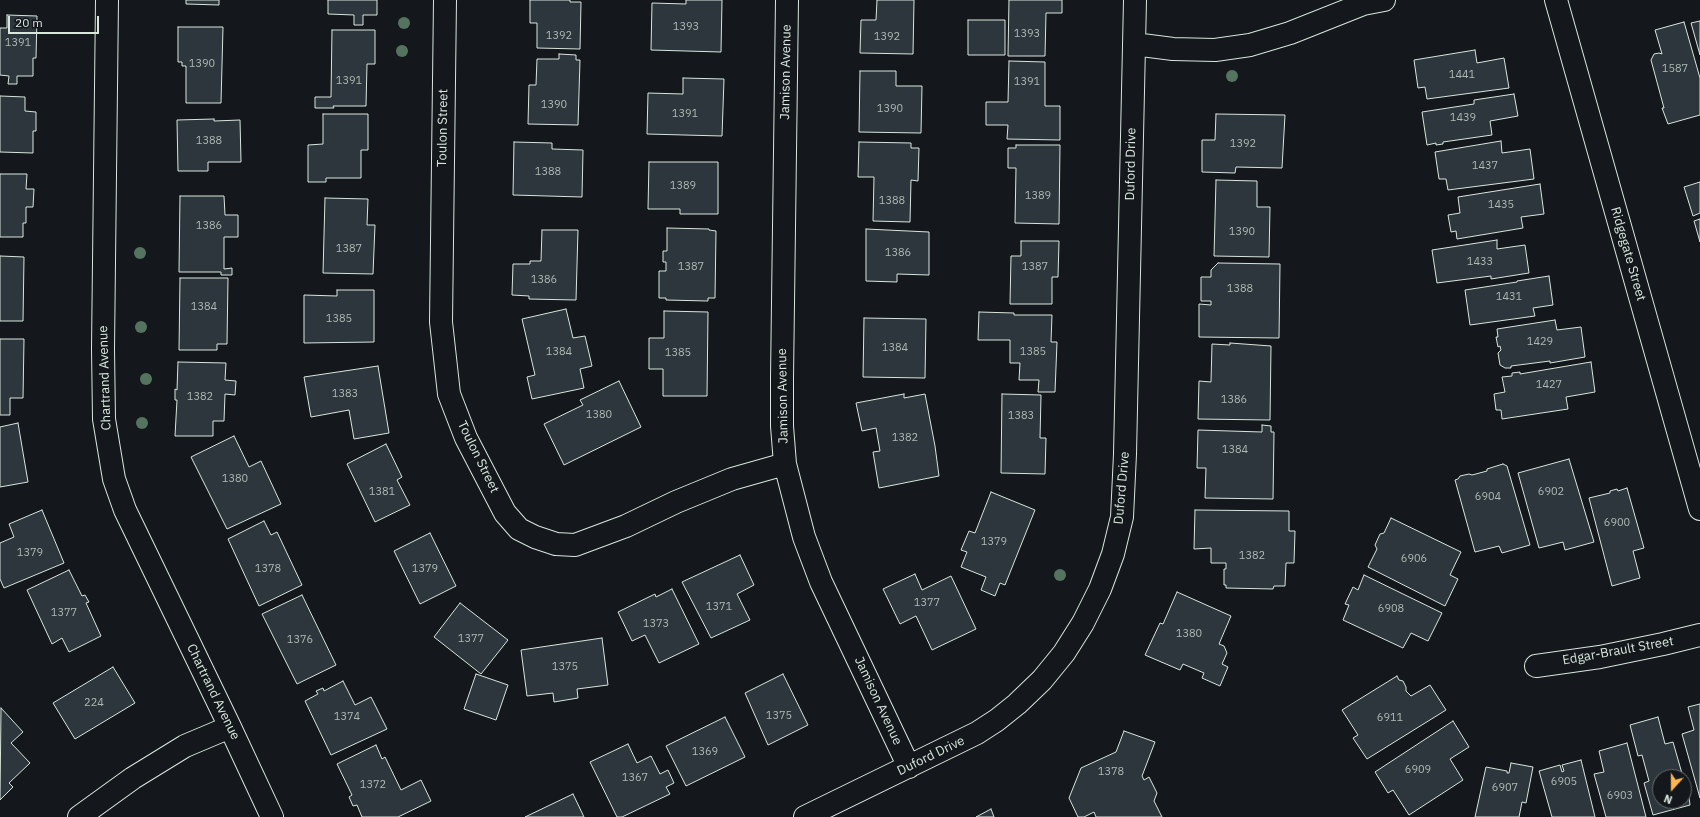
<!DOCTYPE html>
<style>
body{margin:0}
#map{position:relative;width:1700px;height:817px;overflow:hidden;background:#14181c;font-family:"IBM Plex Sans",sans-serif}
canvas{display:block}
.north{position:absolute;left:1652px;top:769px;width:40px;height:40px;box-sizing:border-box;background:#14181c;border:1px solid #626a69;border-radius:50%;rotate:201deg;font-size:11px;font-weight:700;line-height:16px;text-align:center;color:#d8e6dc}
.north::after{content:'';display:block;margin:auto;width:14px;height:18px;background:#ffb74d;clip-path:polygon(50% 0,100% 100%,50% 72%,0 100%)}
.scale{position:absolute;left:8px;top:16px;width:91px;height:18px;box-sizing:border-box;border:2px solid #d8e6dc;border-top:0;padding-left:5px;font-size:12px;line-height:14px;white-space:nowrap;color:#d8e6dc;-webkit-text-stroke:3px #14181c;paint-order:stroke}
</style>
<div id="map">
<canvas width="1700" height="817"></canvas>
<div class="north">N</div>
<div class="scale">20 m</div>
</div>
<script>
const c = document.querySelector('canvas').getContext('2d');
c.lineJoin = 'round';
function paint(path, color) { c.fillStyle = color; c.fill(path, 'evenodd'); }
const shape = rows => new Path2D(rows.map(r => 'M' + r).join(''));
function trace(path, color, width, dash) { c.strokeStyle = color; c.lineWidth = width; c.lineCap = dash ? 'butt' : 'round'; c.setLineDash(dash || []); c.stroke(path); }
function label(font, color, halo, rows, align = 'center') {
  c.font = font + ' "IBM Plex Sans",sans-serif'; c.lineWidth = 3; c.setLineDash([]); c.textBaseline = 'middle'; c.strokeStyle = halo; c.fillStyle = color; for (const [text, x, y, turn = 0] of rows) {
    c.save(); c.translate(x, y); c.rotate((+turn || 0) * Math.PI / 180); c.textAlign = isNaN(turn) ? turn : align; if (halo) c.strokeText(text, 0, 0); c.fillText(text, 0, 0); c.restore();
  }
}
const building = shape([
 [186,0,219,0,219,5,186,4,186,0],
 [328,0,377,0,377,15,363,15,363,25,354,25,354,15,328,14,328,0],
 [530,0,570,0,570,2,581,2,580,49,537,48,537,23,530,23,530,0],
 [686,0,722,0,721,52,651,50,652,3,686,4,686,0],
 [877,0,914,0,913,54,860,53,861,20,876,20,877,0],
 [1009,0,1062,0,1062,13,1046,13,1045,56,1008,56,1009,0],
 [7,15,37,16,36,58,33,58,33,76,17,76,17,84,8,84,9,76,0,75,0,28,7,28,7,15],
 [968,20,1005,20,1005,55,968,55,968,20],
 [1700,21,1700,55,1691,23,1700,21],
 [1684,22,1700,78,1700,115,1668,124,1662,108,1664,108,1651,60,1654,54,1659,53,1662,54,1655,30,1684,22],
 [178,27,223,27,221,103,186,103,186,66,182,66,182,62,178,62,178,27],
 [332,30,375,30,375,64,367,64,366,106,333,106,334,108,315,108,315,97,331,97,332,30],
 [1475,50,1477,63,1504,58,1509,88,1427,99,1425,87,1418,88,1414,60,1475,50],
 [559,54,576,55,576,60,580,60,578,125,528,124,529,85,536,85,537,59,559,59,559,54],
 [1009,61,1045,62,1045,106,1060,106,1060,140,1007,139,1008,125,986,125,986,102,1008,102,1009,61],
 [860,71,896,71,896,86,922,86,921,133,859,132,860,71],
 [683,78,724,79,722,136,647,134,648,93,683,94,683,78],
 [1514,94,1518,116,1490,121,1492,135,1443,142,1443,144,1436,145,1436,143,1427,145,1422,112,1474,104,1474,100,1514,94],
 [0,96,25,97,25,111,36,112,36,131,33,131,33,153,0,152,0,96],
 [323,114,368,114,368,150,361,150,361,178,326,178,326,182,308,182,308,145,323,144,323,114],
 [1216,114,1285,115,1282,168,1236,167,1235,173,1202,172,1202,140,1215,140,1216,114],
 [214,119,214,121,240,120,241,162,208,162,208,171,178,171,177,120,214,119],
 [1501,141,1502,153,1530,149,1534,179,1448,190,1446,179,1439,179,1435,152,1501,141],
 [514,142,552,143,552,149,583,150,582,197,513,195,514,142],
 [859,142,911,143,911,148,919,148,918,181,911,180,910,222,873,221,874,177,858,177,859,142],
 [1016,145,1060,145,1059,224,1015,223,1016,168,1008,168,1008,148,1016,148,1016,145],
 [649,162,718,162,718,214,680,214,680,209,648,209,649,162],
 [0,174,27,174,26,189,34,189,33,207,26,207,26,223,23,223,23,237,0,237,0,174],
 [1216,180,1257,181,1257,207,1270,207,1269,257,1214,256,1216,180],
 [1700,182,1700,213,1693,216,1684,187,1700,182],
 [1540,184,1544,214,1521,217,1523,228,1457,239,1456,231,1451,232,1448,215,1460,213,1458,197,1540,184],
 [180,196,224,196,225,215,238,215,238,237,224,237,224,269,232,268,232,275,221,275,221,272,179,272,180,196],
 [325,198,368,199,367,225,375,225,373,274,323,273,325,198],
 [1700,219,1700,242,1694,221,1700,219],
 [667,228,709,229,709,230,716,231,715,298,708,298,708,301,666,300,666,298,659,298,659,271,666,271,666,262,663,262,663,251,667,251,667,228],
 [866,229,929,232,929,275,897,274,897,282,866,281,866,229],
 [542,230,578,230,576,300,529,299,529,296,512,295,513,264,530,264,530,261,541,261,542,230],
 [1497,240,1497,249,1525,245,1529,273,1491,279,1491,276,1437,283,1432,250,1497,240],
 [1021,241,1059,241,1058,277,1052,277,1052,304,1010,304,1011,256,1021,256,1021,241],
 [0,256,24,257,23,321,0,321,0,256],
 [1218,263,1280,264,1279,338,1199,337,1199,304,1211,305,1211,301,1201,301,1201,277,1211,277,1211,270,1218,263],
 [1549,276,1553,305,1533,308,1535,316,1470,325,1465,290,1517,282,1517,281,1549,276],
 [180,278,228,278,227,344,217,344,217,350,179,350,180,278],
 [337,290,374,290,374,342,304,343,304,295,337,296,337,290],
 [566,309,573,338,585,336,592,366,580,369,584,388,532,399,527,377,535,375,522,319,566,309],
 [664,311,708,312,707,396,663,396,663,369,649,369,649,338,664,338,664,311],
 [979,312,1014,313,1014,315,1052,315,1051,342,1057,342,1055,392,1038,392,1039,380,1019,380,1020,363,1010,363,1010,340,978,340,979,312],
 [864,318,926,319,925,378,863,377,864,318],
 [1555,320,1557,330,1581,327,1585,357,1550,363,1550,361,1511,366,1511,368,1505,368,1500,365,1498,353,1501,350,1500,346,1498,347,1496,337,1498,337,1497,329,1555,320],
 [0,339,24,339,23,398,10,398,10,415,0,415,0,339],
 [1230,343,1271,346,1270,420,1198,419,1199,381,1211,382,1212,344,1230,345,1230,343],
 [178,362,226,363,225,380,236,381,235,395,225,394,224,421,213,421,213,436,175,436,177,400,175,400,175,389,177,390,178,362],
 [1591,362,1595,392,1566,397,1568,409,1502,419,1501,410,1496,410,1494,394,1505,392,1502,377,1512,376,1512,373,1520,372,1520,374,1591,362],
 [378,366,389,433,354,439,349,410,311,417,304,377,378,366],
 [619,381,641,427,564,465,544,424,583,405,580,400,619,381],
 [904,394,904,398,925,394,935,446,939,476,879,488,873,452,880,451,876,428,862,431,856,403,904,394],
 [1002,394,1041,395,1040,438,1046,438,1045,474,1001,473,1002,394],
 [18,423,28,482,0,487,0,427,18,423],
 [1262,425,1271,426,1271,432,1274,432,1273,499,1205,498,1206,468,1197,468,1198,430,1262,432,1262,425],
 [234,436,249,467,261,461,281,504,227,529,191,457,234,436],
 [386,444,402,477,397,480,410,505,375,522,347,464,386,444],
 [1569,459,1594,542,1565,550,1563,542,1539,548,1518,473,1569,459],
 [1503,464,1507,466,1530,545,1502,553,1499,546,1475,552,1455,480,1458,479,1460,476,1469,474,1472,475,1487,471,1487,469,1503,464],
 [1627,488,1644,548,1633,551,1640,578,1612,586,1589,498,1610,493,1610,491,1617,489,1618,491,1627,488],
 [991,492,1035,510,1005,585,1000,583,995,596,981,590,986,577,961,567,967,552,961,550,969,531,975,533,991,492],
 [42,510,64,563,4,588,0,579,0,543,14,537,9,524,42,510],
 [1195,510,1289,511,1289,531,1295,531,1294,563,1286,563,1285,586,1274,586,1273,589,1226,588,1226,585,1224,585,1224,569,1226,569,1226,563,1211,563,1211,548,1194,549,1195,510],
 [1391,518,1461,552,1450,575,1458,579,1445,606,1368,567,1377,549,1375,545,1380,534,1384,533,1391,518],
 [264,521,271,535,277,532,302,585,259,606,228,539,264,521],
 [430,533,456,586,420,604,394,551,430,533],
 [740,555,754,585,737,594,750,620,711,638,682,582,740,555],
 [69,570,82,596,85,595,89,602,86,603,101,636,69,652,62,638,52,644,27,590,69,570],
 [915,574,922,590,951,576,976,629,932,650,916,616,900,624,883,589,915,574],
 [1364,575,1442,613,1428,641,1411,633,1403,648,1343,620,1349,605,1345,604,1353,587,1358,590,1364,575],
 [672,589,699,644,659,663,645,635,632,641,618,612,655,594,656,597,672,589],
 [1177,592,1231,616,1219,644,1224,646,1227,653,1222,664,1228,667,1220,686,1202,678,1204,673,1183,664,1180,670,1145,655,1160,623,1163,624,1177,592],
 [302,595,336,665,297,684,262,614,302,595],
 [460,603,508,640,481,674,434,637,460,603],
 [602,638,608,685,577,689,578,698,554,702,553,693,527,696,521,650,602,638],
 [113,667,135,703,75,739,53,703,113,667],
 [476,674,508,685,496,720,464,709,476,674],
 [783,674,808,725,768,745,745,693,783,674],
 [1397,676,1399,680,1403,681,1406,687,1406,691,1411,696,1430,685,1446,710,1367,759,1353,738,1358,735,1342,710,1397,676],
 [343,681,355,705,371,697,387,729,331,755,305,701,318,694,316,691,323,688,324,691,343,681],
 [1700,704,1700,798,1682,734,1694,730,1688,707,1700,704],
 [1,708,23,732,11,743,30,763,9,783,13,787,0,800,1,708],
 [725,717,745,757,686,786,666,746,725,717],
 [1658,717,1665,744,1673,742,1683,777,1660,777,1660,801,1684,801,1684,781,1686,789,1688,789,1690,805,1653,815,1644,783,1649,781,1642,755,1638,756,1630,725,1658,717],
 [1453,721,1469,747,1450,759,1463,780,1409,815,1393,790,1388,793,1375,772,1453,721],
 [1124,731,1155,742,1142,776,1144,780,1149,777,1157,793,1154,801,1162,817,1096,817,1094,812,1084,817,1078,817,1069,798,1081,768,1116,752,1124,731],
 [1627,743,1646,817,1606,817,1594,774,1604,772,1599,751,1627,743],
 [628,744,637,763,651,756,660,774,668,770,674,783,666,787,670,794,622,817,617,817,590,762,628,744],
 [376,745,382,759,385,757,401,790,421,780,431,801,398,817,362,817,357,805,353,806,349,797,352,795,337,764,376,745],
 [1581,760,1595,817,1552,817,1539,771,1560,765,1562,772,1564,771,1562,765,1581,760],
 [1511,763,1533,767,1526,803,1522,802,1519,817,1475,817,1486,767,1507,771,1507,773,1509,773,1511,763],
 [573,794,584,817,525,817,573,794],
 [991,809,994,817,976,817,991,809]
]);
paint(building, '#2c363c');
trace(building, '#d8e6dc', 1);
const minor = shape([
 [107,0,103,349,104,419,114,479,125,510,230,727,272,817],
 [445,0,441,322,449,394,466,438,505,513,519,529,535,537,556,544,575,545,626,526,676,502,732,479,785,464],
 [787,0,782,378,782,426,785,464,804,537,821,582,909,767],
 [1556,0,1700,509],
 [1134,44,1173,49,1215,50,1250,45,1290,33,1363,4,1384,0],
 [1536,666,1600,657,1663,644,1700,635],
 [79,817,133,778,185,746,230,727],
 [805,817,977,733,997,720,1017,704,1042,680,1064,653,1083,623,1100,589,1113,554,1122,517,1125,454,1135,0]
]);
trace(minor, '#d8e6dc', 24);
trace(minor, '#14181c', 22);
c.fillStyle = '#55745f';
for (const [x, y] of [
 [404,23],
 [402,51],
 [1232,76],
 [140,253],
 [141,327],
 [146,379],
 [142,423],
 [1060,575]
]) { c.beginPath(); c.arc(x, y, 6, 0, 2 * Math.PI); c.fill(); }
label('11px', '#adbab4', null, [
 ["1393",686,27],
 ["1393",1027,34],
 ["1392",559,36],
 ["1392",887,37],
 ["1391",18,43],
 ["1390",202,64],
 ["1587",1675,69],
 ["1441",1462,75],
 ["1391",349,81],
 ["1391",1027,82],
 ["1390",554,105],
 ["1390",890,109],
 ["1391",685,114],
 ["1439",1463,118],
 ["1388",209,141],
 ["1392",1243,144],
 ["1437",1485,166],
 ["1388",548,172],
 ["1389",683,186],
 ["1389",1038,196],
 ["1388",892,201],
 ["1435",1501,205],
 ["1386",209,226],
 ["1390",1242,232],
 ["1387",349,249],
 ["1386",898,253],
 ["1433",1480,262],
 ["1387",691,267],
 ["1387",1035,267],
 ["1386",544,280],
 ["1388",1240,289],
 ["1431",1509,297],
 ["1384",204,307],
 ["1385",339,319],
 ["1429",1540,342],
 ["1384",895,348],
 ["1384",559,352],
 ["1385",1033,352],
 ["1385",678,353],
 ["1427",1549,385],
 ["1383",345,394],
 ["1382",200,397],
 ["1386",1234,400],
 ["1380",599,415],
 ["1383",1021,416],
 ["1382",905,438],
 ["1384",1235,450],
 ["1380",235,479],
 ["1381",382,492],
 ["6902",1551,492],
 ["6904",1488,497],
 ["6900",1617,523],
 ["1379",994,542],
 ["1379",30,553],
 ["1382",1252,556],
 ["6906",1414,559],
 ["1378",268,569],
 ["1379",425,569],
 ["1377",927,603],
 ["1371",719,607],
 ["6908",1391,609],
 ["1377",64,613],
 ["1373",656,624],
 ["1380",1189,634],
 ["1377",471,639],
 ["1376",300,640],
 ["1375",565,667],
 ["224",94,703],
 ["1375",779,716],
 ["1374",347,717],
 ["6911",1390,718],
 ["1369",705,752],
 ["6909",1418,770],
 ["1378",1111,772],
 ["1367",635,778],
 ["6905",1564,782],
 ["1372",373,785],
 ["6907",1505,788],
 ["6903",1620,796]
]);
label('13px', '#d8e6dc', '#14181c', [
 ["Jamison Avenue",786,72,-89],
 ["Toulon Street",443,128,-89],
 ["Duford Drive",1131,164,-89],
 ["Ridgegate Street",1628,254,74],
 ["Chartrand Avenue",105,378,-92],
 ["Jamison Avenue",783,396,-91],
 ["Toulon Street",478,457,64],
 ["Duford Drive",1122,488,-85],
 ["Edgar-Brault Street",1618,651,-10],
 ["Chartrand Avenue",213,692,64],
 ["Jamison Avenue",878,701,65],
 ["Duford Drive",931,756,-26]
]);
</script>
